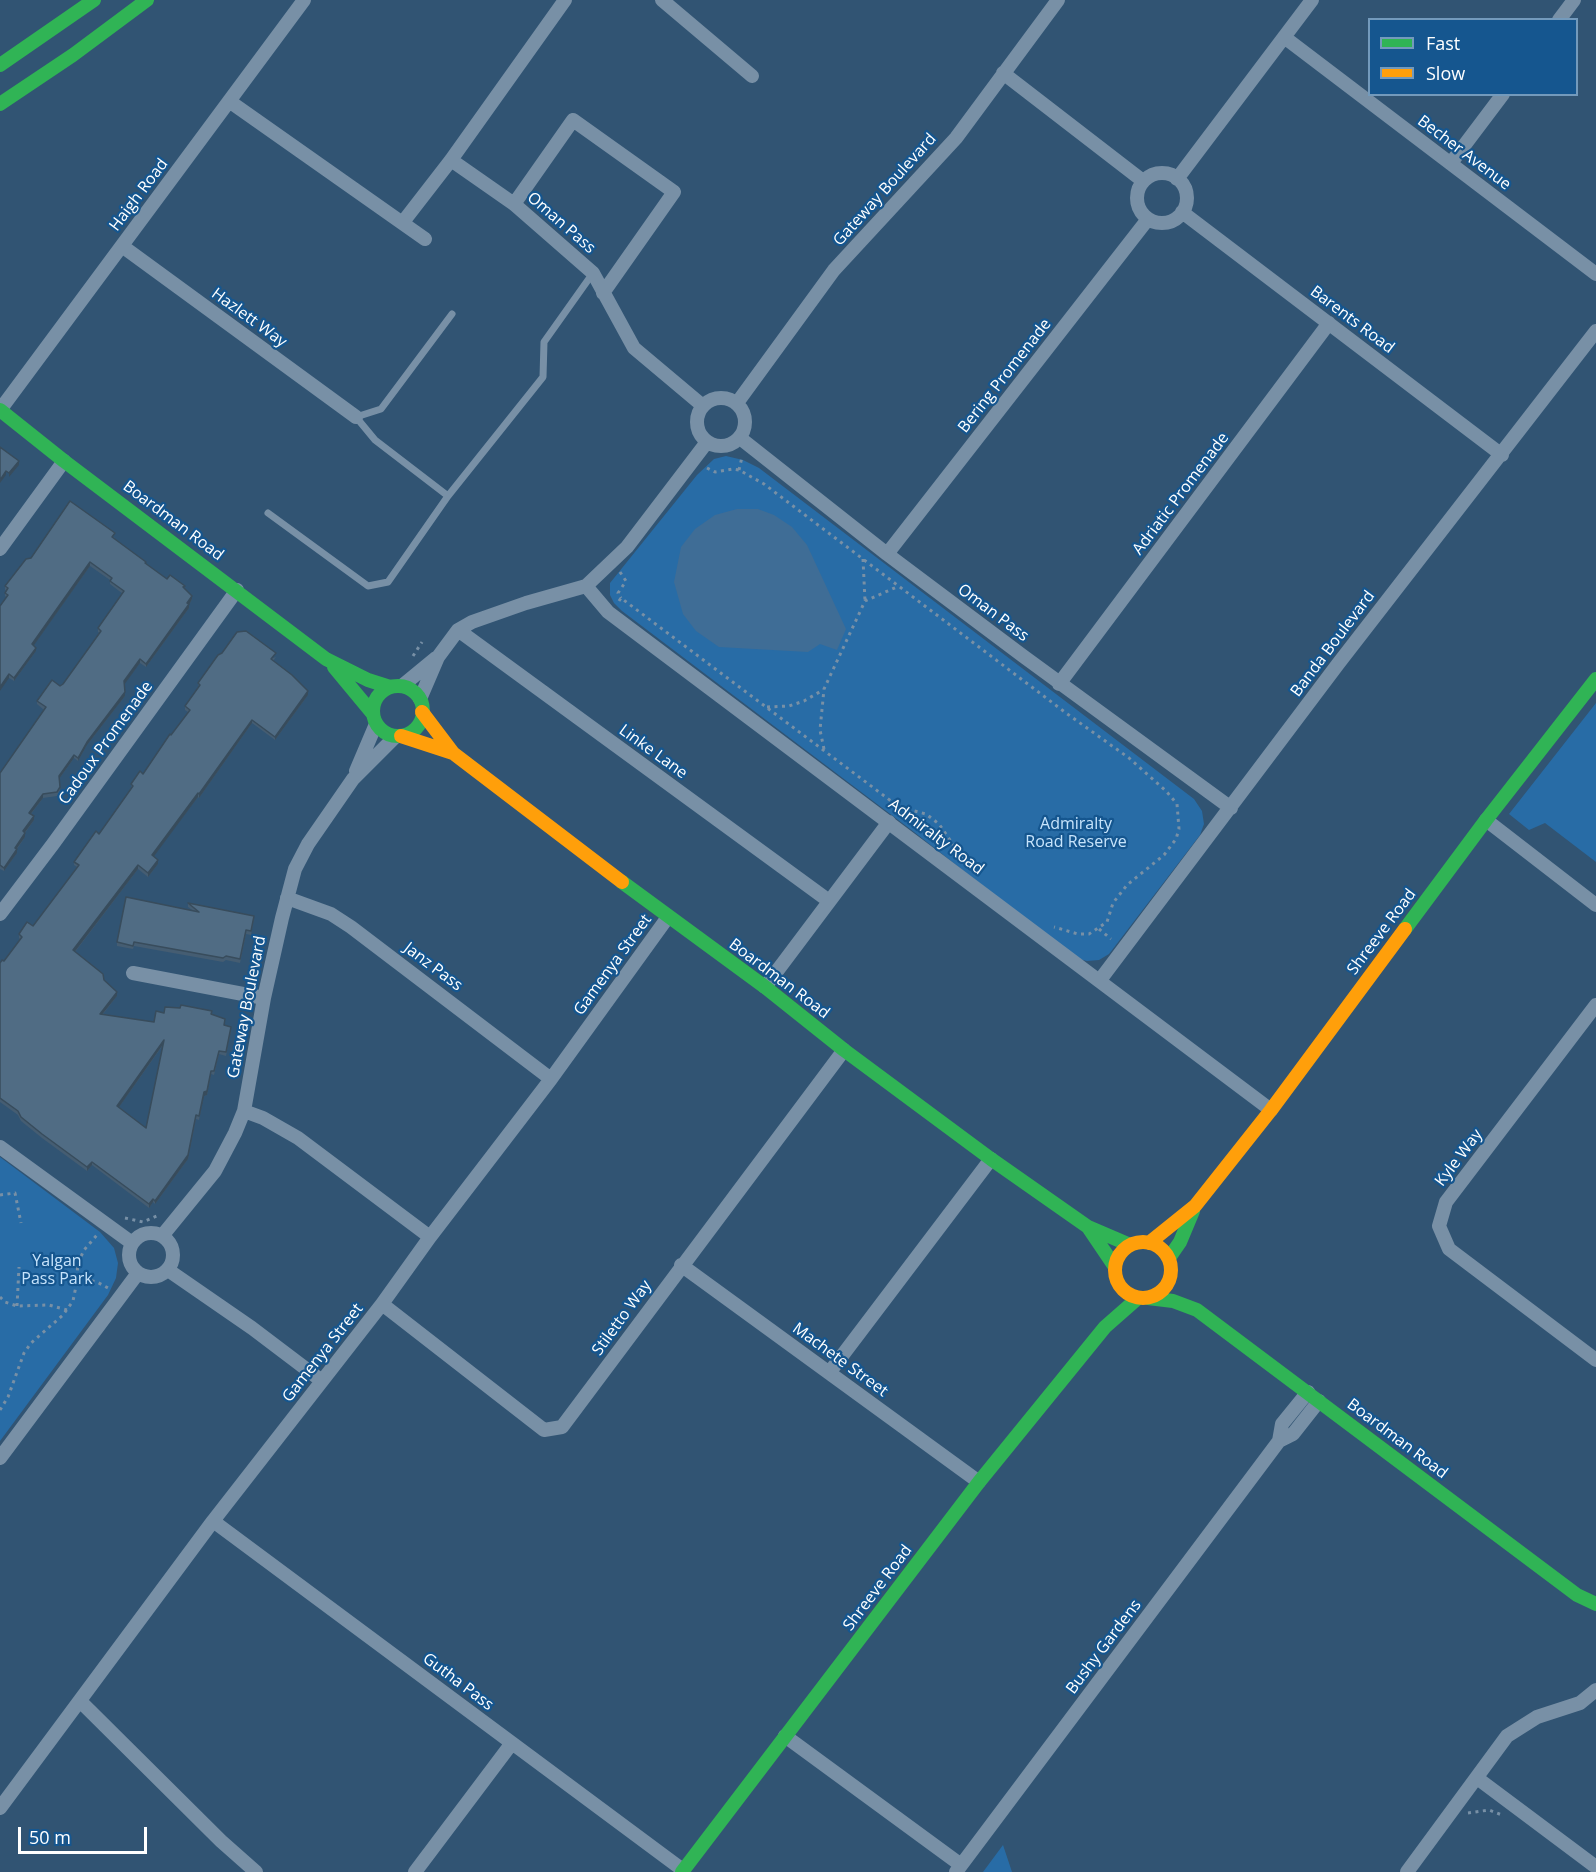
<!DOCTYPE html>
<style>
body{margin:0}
#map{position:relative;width:1596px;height:1872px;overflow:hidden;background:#315473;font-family:"Open Sans",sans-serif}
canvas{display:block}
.legend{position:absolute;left:1368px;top:18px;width:210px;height:78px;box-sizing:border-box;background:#15568f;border:2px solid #739abc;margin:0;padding:8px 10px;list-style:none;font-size:18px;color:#fff}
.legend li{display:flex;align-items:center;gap:12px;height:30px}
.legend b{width:30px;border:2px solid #739abc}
.scale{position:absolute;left:18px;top:1827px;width:129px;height:27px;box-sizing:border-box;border:3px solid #fff;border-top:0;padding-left:8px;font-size:18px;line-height:21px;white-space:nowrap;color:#fff;-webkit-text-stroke:4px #15568f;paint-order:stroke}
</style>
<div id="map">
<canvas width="1596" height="1872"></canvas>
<ul class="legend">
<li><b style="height:8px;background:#30b455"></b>Fast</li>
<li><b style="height:8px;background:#ff9f0a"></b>Slow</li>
</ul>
<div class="scale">50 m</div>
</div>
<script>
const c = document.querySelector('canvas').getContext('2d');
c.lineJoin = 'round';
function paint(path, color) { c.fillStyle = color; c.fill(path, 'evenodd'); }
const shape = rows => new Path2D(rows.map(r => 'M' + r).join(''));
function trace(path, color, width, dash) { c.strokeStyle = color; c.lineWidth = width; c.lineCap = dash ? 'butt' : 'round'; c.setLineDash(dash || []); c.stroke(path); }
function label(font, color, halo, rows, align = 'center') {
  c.font = font + ' "Open Sans",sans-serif'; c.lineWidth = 4.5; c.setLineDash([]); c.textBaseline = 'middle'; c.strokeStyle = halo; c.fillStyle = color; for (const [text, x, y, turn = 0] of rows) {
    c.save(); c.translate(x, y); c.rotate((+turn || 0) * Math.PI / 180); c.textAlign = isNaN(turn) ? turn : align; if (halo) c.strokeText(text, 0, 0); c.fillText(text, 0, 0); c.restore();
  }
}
paint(shape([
 [726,456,743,460,759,468,1194,799,1202,811,1204,824,1200,835,1109,954,1099,960,1087,961,1075,958,914,832,622,611,614,603,610,595,610,583,697,475,714,459],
 [1596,703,1596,862,1545,823,1529,830,1509,814],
 [0,1157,100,1232,114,1248,118,1263,116,1278,108,1295,0,1441],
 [1003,1845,1012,1872,983,1872]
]), '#286ca6');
paint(shape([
 [737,509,758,509,774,515,792,527,807,545,846,629,837,650,820,644,808,652,719,647,696,631,683,614,674,582,681,547,695,529,715,515]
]), '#3f6d96');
trace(shape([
 [707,468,715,472,733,469,739,470,764,484,1066,713,1129,758,1166,791,1177,804,1179,829,1176,839,1164,855,1127,885,1113,903,1107,922,1089,934,1078,934,1054,927],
 [739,470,742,457],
 [863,559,865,601],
 [620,572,626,581,618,593,621,598],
 [619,601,621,598,899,807,926,814,939,824,963,859],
 [413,656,422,642],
 [767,707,789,706,804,701,823,690],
 [824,749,820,730,824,689,865,601,899,586],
 [1099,929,1111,939],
 [0,1195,15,1193,21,1223],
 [125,1218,143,1222,159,1215],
 [77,1277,97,1282,108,1288],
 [0,1297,5,1302,17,1306,49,1305,67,1310],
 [17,1306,19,1267],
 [0,1410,8,1397,24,1353,31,1343,63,1315,73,1301,76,1286,78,1263,84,1250,97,1235],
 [1468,1813,1489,1810,1502,1815]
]), '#7890a6', 3, [3, 4.5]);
trace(shape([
 [448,496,375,440,356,417,381,409,452,314],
 [268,513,368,586,388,582,448,496,543,377,544,342,593,273]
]), '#7890a6', 7);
trace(shape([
 [662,0,752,76],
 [1559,20,1574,0],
 [1284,37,1596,274],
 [1003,73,1143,181],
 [229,101,425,239],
 [451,160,514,204,593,273,634,348,703,406],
 [1451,163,1503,94],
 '1137 198a25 25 0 1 1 50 0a25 25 0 1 1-50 0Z',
 [1177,179,1312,0],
 [514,204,573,120,674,192,603,293],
 [1182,212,1502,455],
 [403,222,451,160,565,0],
 [122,246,356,417],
 '697 422a24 24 0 1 1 48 0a24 24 0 1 1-48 0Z',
 [737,403,834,270,956,138,1058,0],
 [0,410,304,0],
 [740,438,887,554,1023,656,1231,808],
 [0,549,64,461],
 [887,554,1148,219],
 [586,586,608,612,1271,1110],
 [458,630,829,901],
 [1059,684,1329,323],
 [402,686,436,658],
 [420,699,438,657,458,630,472,622,526,603,586,586,627,547,707,442],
 [356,771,376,724],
 [1486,820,1596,905],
 [287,898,331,914,351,927,551,1079],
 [0,914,53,844,237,590],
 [133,973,264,998],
 [1100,980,1338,664,1596,331],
 [765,987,889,822],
 [1596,1005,1446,1202,1439,1226,1449,1249,1596,1360],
 [244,1111,263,1118,298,1138,430,1237],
 [0,1147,132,1243],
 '129 1255a22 22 0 1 1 44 0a22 22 0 1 1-44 0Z',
 [162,1236,215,1171,235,1133,244,1111,264,998,282,918,295,869,308,844,353,779,396,736],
 [681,1265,979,1482],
 [168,1270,252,1328,322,1381],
 [382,1304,544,1430,562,1427,844,1050],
 [829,1373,991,1159],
 [1279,1441,1293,1434,1319,1401],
 [0,1458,138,1273],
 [213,1521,683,1870],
 [80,1701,221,1841,256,1872],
 [785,1736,961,1865],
 [1477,1778,1596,1867],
 [0,1808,213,1521,382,1304,430,1237,551,1079,668,917],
 [415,1872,512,1743],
 [956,1872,1279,1441,1282,1424,1308,1392],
 [1407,1872,1507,1736,1537,1717,1580,1703,1596,1690]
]), '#7890a6', 14);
trace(shape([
 [0,65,94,0],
 [0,104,73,55,147,0],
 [0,410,64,461,326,659,368,680,390,687],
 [334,667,373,714],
 '373 711a25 25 0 1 1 50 0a25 25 0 1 1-50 0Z',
 [622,882,765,987,844,1050,991,1159,1088,1227,1130,1245],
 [1405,929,1486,820,1596,679],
 [1088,1227,1115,1267],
 [1169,1258,1180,1242,1193,1211],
 [1148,1298,1173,1301,1197,1310,1577,1595,1596,1604],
 [682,1872,979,1482,1105,1327,1138,1298]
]), '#30b455', 14);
trace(shape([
 [422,712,453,753,622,882],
 [401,736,453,753],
 '1115 1270a28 28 0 1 1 56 0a28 28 0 1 1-56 0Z',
 [1149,1243,1195,1206,1271,1110,1405,929]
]), '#ff9f0a', 14);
paint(shape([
 [115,537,114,538,146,564,167,579,185,589,192,599,189,605,189,608,146,667,140,663,124,684,125,696,87,745,78,761,74,758,59,779,60,791,57,796,43,798,31,814,34,820,25,833,25,837,17,849,17,853,4,871,0,869,0,773,44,710,37,704,37,701,63,684,100,633,98,632,98,628,123,594,110,584,110,580,90,566,33,646,36,651,14,681,9,678,6,597,5,596,5,593,6,591,5,590,5,586],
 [276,657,273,661,308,695,275,740,252,723,199,798,198,797,153,856,158,864,148,877,138,869,75,952,104,980,117,996,103,1014,154,1022,164,1013,212,1014,225,1022,224,1025,231,1030,226,1056,219,1054,214,1075,211,1074,207,1095,204,1096,199,1120,196,1119,188,1159,155,1204,153,1202,149,1208,92,1165,87,1171,42,1138,21,1121,18,1115,0,1102,0,963,4,961,20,939,19,938,19,934,33,926,77,867,74,865,74,862,99,834,132,789,131,784,143,774,188,712,185,710,185,706,199,688,198,683],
 [163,1045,146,1128,119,1107],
 [188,903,254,919,251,935,246,934,240,963,226,960,223,962,134,946,133,949,117,946,117,942,192,910,188,907]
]), '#455d72');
paint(shape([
 [19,461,19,465,9,477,9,473],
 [6,471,6,475,0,483,0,480],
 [90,562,90,566,32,648,32,644],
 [192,596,192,599,189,605,189,608,146,667,146,664],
 [36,648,36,651,14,681,14,678],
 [140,659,140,663,124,685,124,681],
 [9,674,9,678,0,691,0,687],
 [308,691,308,695,275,740,275,737],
 [125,692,125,696,87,745,78,761,78,758,87,742],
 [252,720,252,723,199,798,199,794],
 [74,755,74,758,59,779,59,776],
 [198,793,198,797,152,859,152,855],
 [43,794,43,798,29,816,29,813],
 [34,816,34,820,23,835,23,831],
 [25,833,25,837,15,851,15,848],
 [17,849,17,853,4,871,4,868],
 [158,860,158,864,148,877,148,873],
 [138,865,138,869,73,954,73,950],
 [117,992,117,996,100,1017,100,1014],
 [164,1040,164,1043,117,1110,117,1106],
 [211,1071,207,1095,204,1096,199,1120,204,1092],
 [196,1115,188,1159,155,1204,155,1201],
 [92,1162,92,1165,87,1171,87,1167],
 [153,1199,153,1202,149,1208,149,1204]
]), '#384c5c');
const building = shape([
 [0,447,19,461,9,473,6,471,0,480,0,447],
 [70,501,115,533,112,537,146,562,145,563,167,579,170,575,185,586,183,587,192,596,187,603,189,604,146,664,140,659,124,681,125,692,87,742,78,758,74,755,59,776,60,787,57,792,43,794,29,813,34,816,23,831,25,833,15,848,17,849,4,868,0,865,0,773,46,707,37,701,52,680,60,686,63,684,101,631,98,628,124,591,110,581,112,578,90,562,32,644,36,648,14,678,9,674,0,687,0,606,8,595,5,593,8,588,5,586,26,559,31,558,70,501],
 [246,631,276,653,271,659,292,675,308,691,275,737,252,720,199,794,198,793,152,855,158,860,148,873,138,865,73,950,103,974,104,980,117,992,100,1014,154,1022,156,1011,164,1013,165,1007,180,1008,181,1005,212,1011,211,1014,225,1019,224,1025,231,1027,226,1052,219,1051,214,1071,211,1071,207,1091,204,1092,199,1116,196,1115,188,1155,155,1201,153,1199,149,1204,92,1162,87,1167,42,1134,21,1117,18,1111,0,1098,0,963,2,960,4,961,22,937,19,934,27,922,33,926,79,865,74,862,96,831,99,834,133,786,131,784,140,771,143,774,170,734,171,735,190,710,185,706,200,685,198,683,218,655,222,653,237,632,246,631],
 [164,1040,146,1128,117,1106,164,1040],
 [126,897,199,912,188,903,254,916,251,931,246,930,240,959,226,956,223,958,134,942,133,946,117,942,126,897]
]);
paint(building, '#506c84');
trace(building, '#384c5c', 1.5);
label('16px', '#fff', '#15568f', [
 ["Becher Avenue",1464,153,37],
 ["Gateway Boulevard",885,190,-48],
 ["Haigh Road",139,195,-53],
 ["Oman Pass",561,223,41],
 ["Hazlett Way",249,318,36],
 ["Barents Road",1352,320,37],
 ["Bering Promenade",1005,376,-52],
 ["Adriatic Promenade",1181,494,-53],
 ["Boardman Road",173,521,37],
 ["Oman Pass",993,613,37],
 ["Banda Boulevard",1333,644,-53],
 ["Cadoux Promenade",106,743,-54],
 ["Linke Lane",653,752,36],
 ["Admiralty Road",936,837,37],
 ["Shreeve Road",1382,932,-53],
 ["Gamenya Street",613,965,-54],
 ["Janz Pass",433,967,37],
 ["Boardman Road",779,979,37],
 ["Gateway Boulevard",247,1007,-79],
 ["Kyle Way",1459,1158,-53],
 ["Stiletto Way",622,1318,-54],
 ["Gamenya Street",323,1353,-52],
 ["Machete Street",840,1360,36],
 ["Boardman Road",1397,1439,37],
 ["Shreeve Road",878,1588,-53],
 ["Bushy Gardens",1104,1647,-53],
 ["Gutha Pass",458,1682,37]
]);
label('16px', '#c7e4fc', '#15568f', [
 ["Admiralty",1076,824],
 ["Road Reserve",1076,842],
 ["Yalgan",57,1261],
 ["Pass Park",57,1279]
]);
</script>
